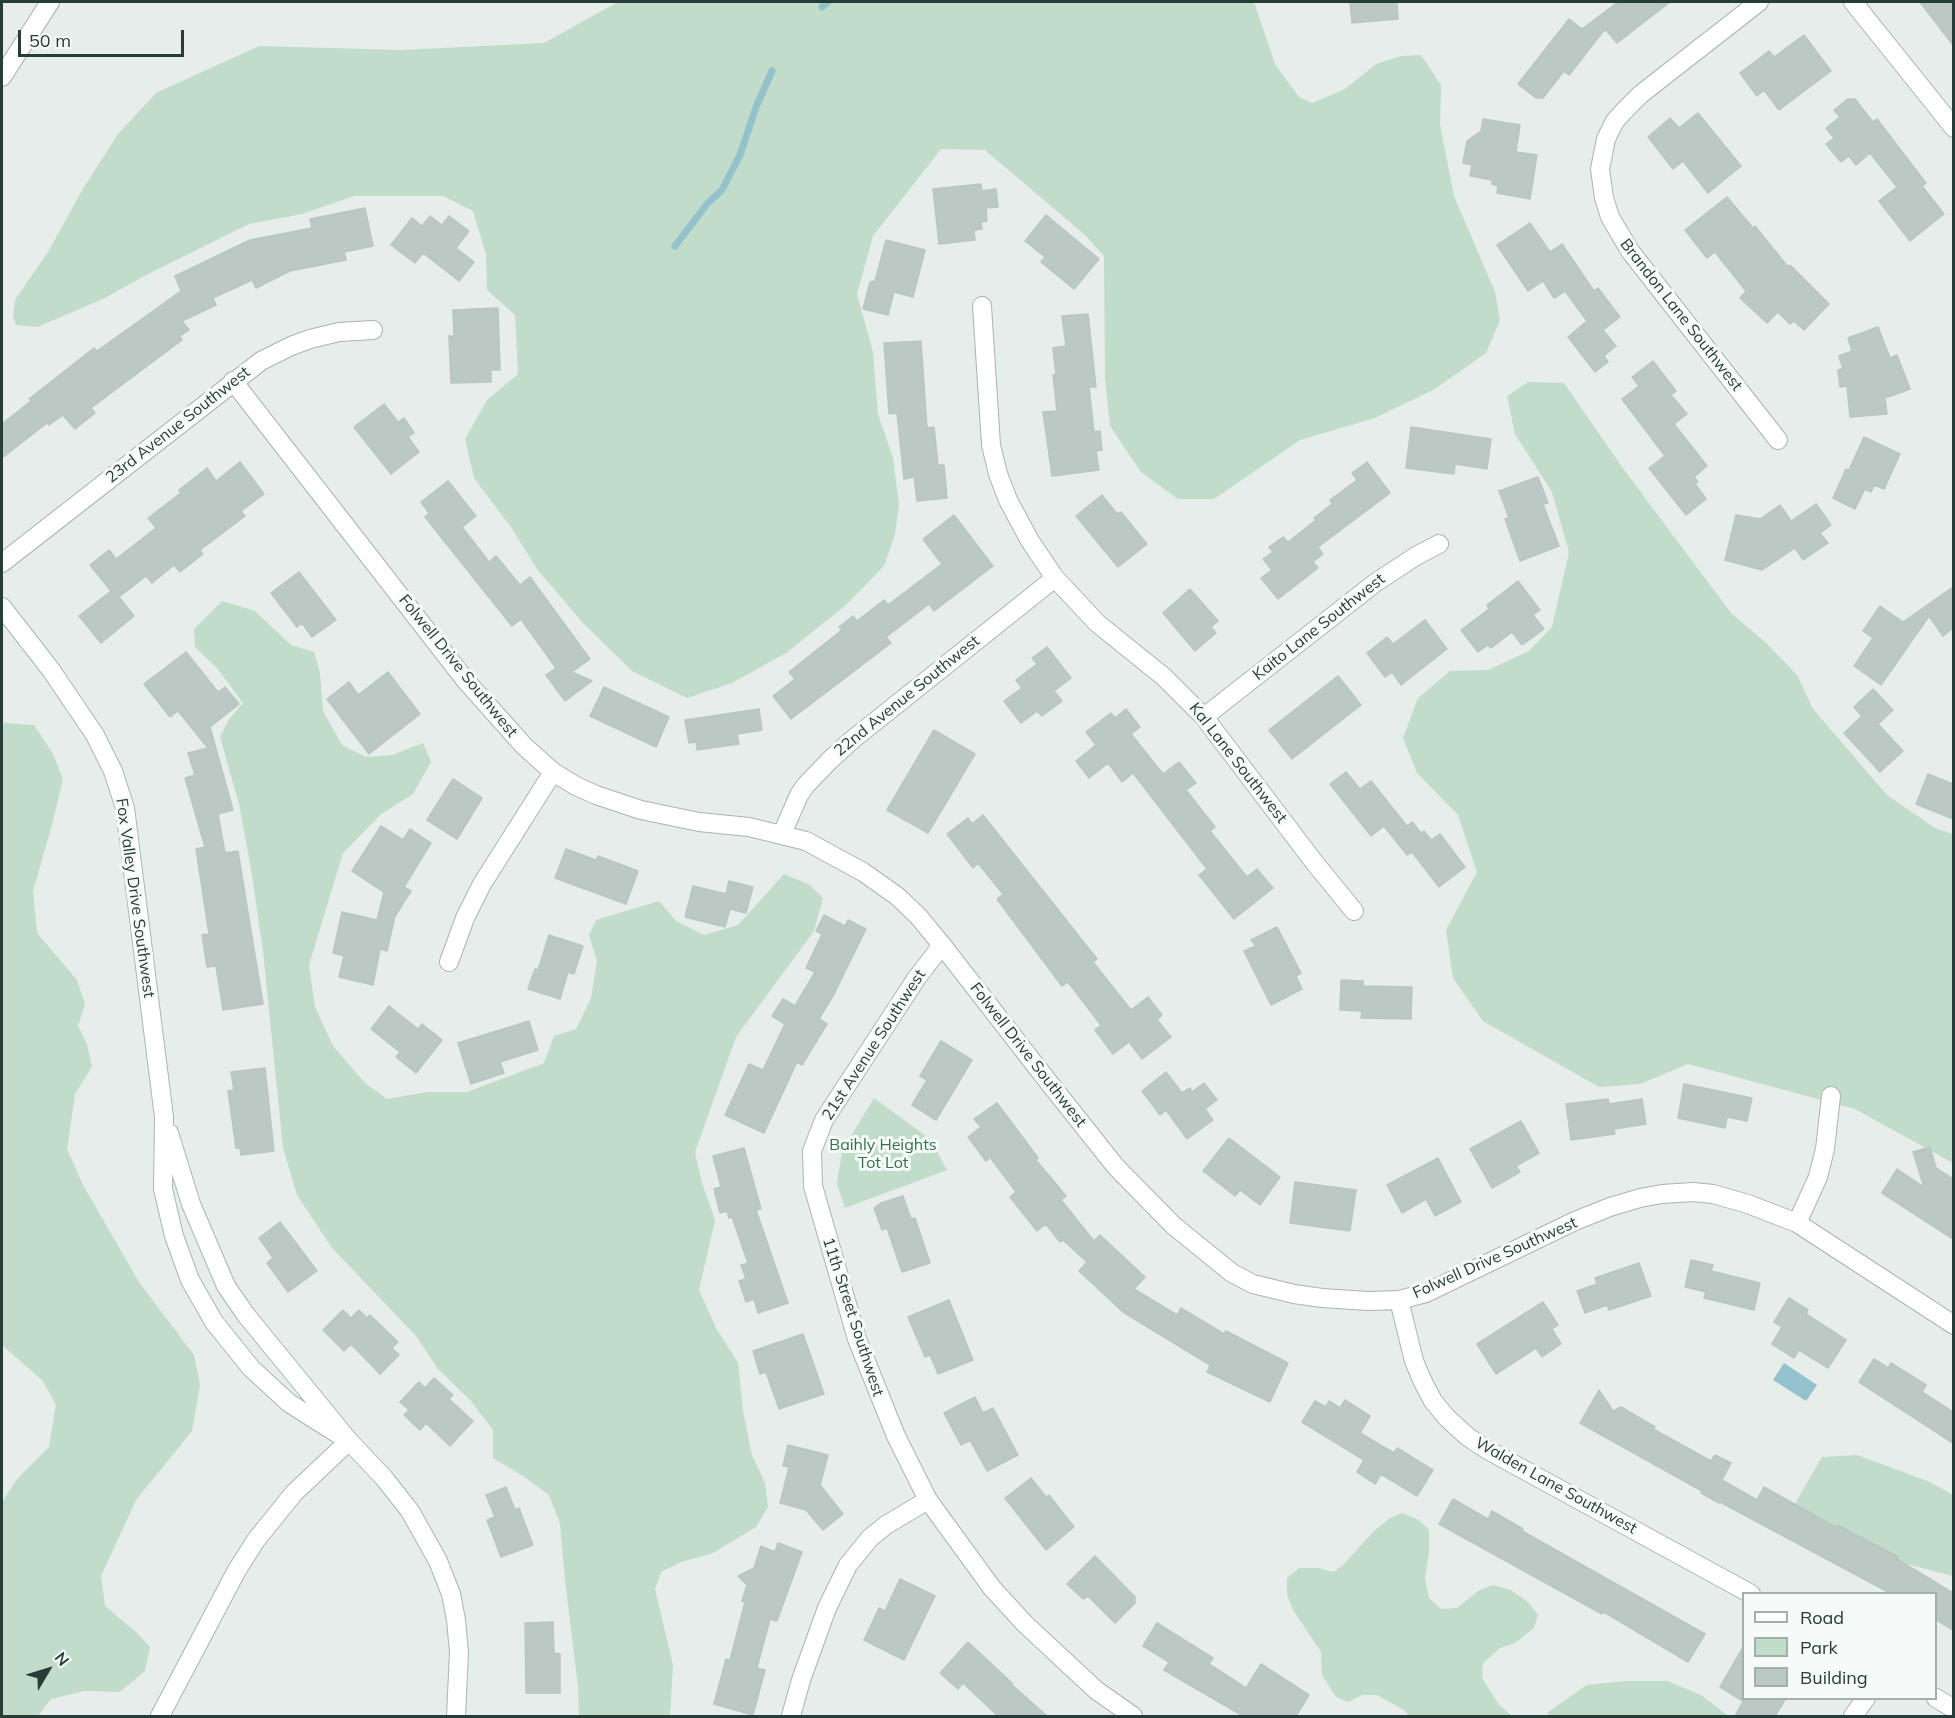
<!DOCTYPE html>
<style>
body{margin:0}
#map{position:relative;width:1955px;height:1718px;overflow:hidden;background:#e6edea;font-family:Mulish,sans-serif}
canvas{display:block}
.frame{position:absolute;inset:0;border:3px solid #273e38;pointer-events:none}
.legend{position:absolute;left:1742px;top:1592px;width:195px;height:108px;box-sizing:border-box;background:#f6faf8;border:2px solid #a3afab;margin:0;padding:8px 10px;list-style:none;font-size:18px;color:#273e38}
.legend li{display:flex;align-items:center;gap:12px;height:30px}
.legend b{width:30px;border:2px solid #a3afab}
.north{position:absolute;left:18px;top:1640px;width:60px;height:60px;-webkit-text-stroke:4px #f6faf8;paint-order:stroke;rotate:52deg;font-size:16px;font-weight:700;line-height:24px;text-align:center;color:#273e38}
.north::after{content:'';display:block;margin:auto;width:21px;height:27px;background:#273e38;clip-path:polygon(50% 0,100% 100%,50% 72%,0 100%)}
.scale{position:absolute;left:18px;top:30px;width:166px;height:27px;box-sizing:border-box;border:3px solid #273e38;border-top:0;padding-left:8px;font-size:18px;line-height:21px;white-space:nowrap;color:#273e38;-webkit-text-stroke:4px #f6faf8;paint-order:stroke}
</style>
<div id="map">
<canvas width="1955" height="1718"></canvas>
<div class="frame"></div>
<ul class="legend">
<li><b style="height:8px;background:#fff"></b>Road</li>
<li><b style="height:16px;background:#c1dcc9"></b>Park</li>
<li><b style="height:16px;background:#bbc8c3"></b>Building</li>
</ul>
<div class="north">N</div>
<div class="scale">50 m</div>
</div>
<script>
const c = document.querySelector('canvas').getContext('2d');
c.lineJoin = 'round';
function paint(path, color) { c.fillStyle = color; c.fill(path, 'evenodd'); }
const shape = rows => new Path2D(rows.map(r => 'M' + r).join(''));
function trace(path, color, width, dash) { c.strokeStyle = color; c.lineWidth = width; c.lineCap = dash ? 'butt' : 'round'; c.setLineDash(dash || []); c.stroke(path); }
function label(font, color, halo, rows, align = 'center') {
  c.font = font + ' Mulish,sans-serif'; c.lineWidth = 6; c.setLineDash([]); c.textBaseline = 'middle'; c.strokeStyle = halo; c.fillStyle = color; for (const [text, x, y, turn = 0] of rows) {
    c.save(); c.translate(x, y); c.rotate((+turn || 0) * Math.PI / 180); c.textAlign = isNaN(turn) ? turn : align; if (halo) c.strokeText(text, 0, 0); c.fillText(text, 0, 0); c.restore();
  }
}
paint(shape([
 [618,2,1254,2,1275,64,1299,97,1312,103,1345,89,1376,64,1401,56,1421,55,1441,85,1440,125,1454,196,1495,292,1500,320,1486,353,1435,389,1375,418,1300,440,1214,499,1178,499,1141,472,1110,426,1105,378,1104,256,1085,235,985,150,941,149,873,236,857,294,873,352,878,414,893,458,899,505,895,534,884,566,845,606,786,653,732,683,687,698,632,671,582,622,537,569,511,527,474,478,465,439,487,400,518,374,515,315,487,290,486,254,473,211,443,196,354,196,302,214,249,224,148,274,103,299,37,327,16,325,13,316,15,300,48,252,84,187,118,134,156,93,259,46,401,50,544,43],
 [1528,382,1564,383,1622,467,1731,613,1765,642,1797,675,1813,709,1887,795,1935,828,1953,834,1953,1163,1855,1109,1688,1064,1640,1084,1599,1087,1483,1021,1453,978,1446,930,1477,872,1458,815,1417,773,1403,738,1418,698,1450,671,1488,670,1529,651,1552,627,1569,552,1552,492,1515,434,1507,396],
 [222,601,255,611,291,645,314,652,320,673,323,711,342,745,366,757,392,755,423,743,431,762,413,794,381,814,343,853,309,965,315,1007,333,1046,365,1083,387,1099,427,1092,467,1092,544,1063,554,1036,576,1029,591,998,597,961,589,935,596,920,659,901,676,921,704,935,738,925,784,874,810,885,823,898,814,931,736,1037,695,1152,702,1183,715,1220,699,1290,716,1328,738,1363,743,1411,752,1455,765,1483,768,1507,756,1527,713,1553,681,1562,661,1572,655,1589,673,1665,670,1716,579,1716,578,1687,565,1580,560,1524,549,1495,523,1476,493,1458,493,1430,471,1401,438,1369,416,1336,332,1248,297,1195,283,1148,263,951,251,869,239,804,220,737,229,719,243,703,217,668,195,647,194,629],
 [5,723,34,725,53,754,63,779,52,825,33,891,37,933,77,980,85,1004,78,1026,87,1044,92,1067,75,1094,67,1149,83,1185,139,1282,194,1355,200,1385,192,1431,136,1500,101,1576,105,1606,136,1632,150,1647,145,1671,120,1692,84,1691,51,1699,38,1716,2,1716,2,1502,17,1479,49,1447,56,1405,43,1381,2,1345,2,724],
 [874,1098,930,1139,947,1170,845,1208,837,1184,842,1151],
 [1857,1455,1930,1482,1953,1495,1953,1576,1872,1555,1794,1505,1822,1457],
 [1402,1513,1419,1520,1429,1530,1429,1552,1425,1578,1429,1598,1441,1609,1457,1608,1478,1591,1493,1585,1511,1590,1528,1602,1538,1615,1534,1628,1515,1643,1500,1648,1483,1663,1482,1678,1499,1705,1512,1716,1409,1716,1404,1710,1377,1695,1362,1695,1348,1702,1336,1697,1322,1675,1321,1652,1293,1610,1287,1594,1287,1578,1299,1568,1318,1568,1333,1572,1342,1566,1374,1531,1390,1518],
 [1625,1681,1667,1681,1701,1695,1728,1716,1548,1716,1548,1712,1587,1685]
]), '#c1dcc9');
paint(shape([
 [1784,1363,1817,1385,1806,1401,1773,1380]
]), '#94c2cc');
trace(shape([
 [822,7,828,2],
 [675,246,707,204,722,190,740,155,756,107,772,71]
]), '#94c2cc', 7);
const building = shape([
 [1350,2,1397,2,1398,19,1352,23,1350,2],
 [1618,2,1670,2,1617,43,1605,29,1569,75,1564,71,1543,98,1536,98,1518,84,1569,19,1582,29,1618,2],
 [1920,2,1953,2,1953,45,1920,2],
 [1804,35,1831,71,1779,110,1764,90,1757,96,1740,73,1769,51,1774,57,1804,35],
 [1848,99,1855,99,1873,122,1877,119,1926,183,1922,186,1944,214,1910,241,1879,201,1897,187,1870,153,1856,165,1849,156,1841,162,1826,144,1834,138,1826,128,1840,117,1834,110,1848,99],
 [1698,113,1741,166,1708,193,1683,161,1673,169,1648,137,1670,118,1679,128,1698,113],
 [1483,119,1520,125,1516,152,1537,155,1530,199,1497,193,1498,186,1492,184,1492,180,1470,176,1472,165,1463,163,1467,141,1481,131,1483,119],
 [981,184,982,191,996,189,998,207,986,208,987,221,981,222,982,229,974,230,975,240,939,244,933,189,981,184],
 [1727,197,1753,228,1755,226,1788,267,1790,265,1829,304,1804,330,1794,321,1790,324,1778,312,1767,323,1740,298,1746,291,1715,252,1707,258,1685,230,1727,197],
 [365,208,373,246,344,252,346,260,290,271,256,288,252,280,213,298,216,305,182,321,189,330,180,336,182,340,91,408,95,413,75,429,63,415,49,425,47,423,2,458,2,424,31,401,29,399,94,348,97,351,181,291,175,276,250,240,312,228,310,219,365,208],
 [1046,215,1099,259,1074,289,1041,262,1045,257,1025,241,1046,215],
 [430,216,442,225,449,216,469,231,456,248,474,262,459,281,423,253,415,263,391,245,412,218,422,226,430,216],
 [1530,223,1550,252,1562,244,1594,291,1598,288,1620,317,1603,330,1616,346,1604,356,1608,362,1595,372,1568,337,1587,321,1565,291,1554,298,1543,281,1528,291,1497,245,1530,223],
 [886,240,925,250,913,297,894,292,888,315,863,309,870,282,875,281,886,240],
 [498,308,500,370,491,370,491,382,451,383,449,336,454,336,453,310,498,308],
 [1088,314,1096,387,1089,387,1094,432,1100,431,1102,450,1096,451,1099,470,1052,476,1043,412,1057,411,1053,375,1056,375,1053,348,1066,346,1062,316,1088,314],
 [1878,327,1890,358,1897,355,1910,389,1885,398,1887,414,1850,417,1847,386,1840,387,1838,370,1843,369,1839,356,1852,351,1848,338,1878,327],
 [921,341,927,428,934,427,938,465,944,465,947,498,917,501,914,477,904,479,897,413,889,414,884,343,921,341],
 [1653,361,1676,391,1671,395,1687,414,1674,424,1707,466,1694,477,1698,482,1695,484,1706,499,1686,515,1649,468,1665,456,1622,399,1639,386,1632,377,1653,361],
 [384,404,398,422,404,418,414,433,408,437,419,452,391,474,354,427,384,404],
 [1411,427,1491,439,1487,469,1455,464,1454,474,1406,468,1411,427],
 [1864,437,1900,454,1884,489,1874,485,1871,492,1865,489,1855,509,1833,498,1846,469,1849,470,1864,437],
 [240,462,264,494,241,511,245,516,200,550,203,554,180,572,174,565,152,583,146,576,119,597,134,616,101,643,79,616,111,591,90,565,109,550,116,559,156,528,148,518,181,493,179,490,207,468,216,481,240,462],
 [1367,462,1390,493,1318,547,1323,554,1313,562,1318,568,1278,599,1261,578,1272,570,1263,559,1273,552,1269,547,1283,537,1288,542,1316,520,1314,518,1332,504,1330,500,1357,480,1352,473,1367,462],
 [1538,477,1548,503,1543,504,1559,546,1520,561,1505,519,1509,518,1499,491,1538,477],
 [448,481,476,516,462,527,489,562,496,556,520,585,530,577,590,659,572,672,592,681,565,701,546,675,556,668,521,619,512,626,425,517,429,513,421,502,448,481],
 [1102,495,1117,514,1121,512,1147,544,1118,567,1076,516,1102,495],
 [1816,504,1831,525,1820,533,1828,543,1803,560,1795,548,1762,570,1725,560,1736,515,1760,519,1780,505,1791,521,1816,504],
 [954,515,993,566,934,611,929,604,886,637,891,643,791,719,773,696,795,679,789,672,842,630,839,627,853,616,857,621,884,600,888,605,942,564,923,539,954,515],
 [299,572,336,620,312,637,302,623,297,627,271,593,299,572],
 [1518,581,1540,610,1533,615,1544,629,1522,645,1512,632,1491,648,1488,645,1478,652,1461,630,1489,609,1487,605,1518,581],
 [1953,587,1953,628,1943,636,1929,616,1881,685,1854,666,1873,638,1863,631,1880,606,1903,622,1953,587],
 [1190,589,1218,621,1211,627,1216,633,1195,651,1163,613,1190,589],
 [1425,620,1447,649,1401,685,1392,672,1385,677,1367,653,1387,637,1393,644,1425,620],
 [1047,647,1071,678,1054,691,1062,701,1042,716,1037,711,1021,723,1004,701,1022,688,1016,680,1037,664,1032,658,1047,647],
 [186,652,218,692,225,687,239,704,210,727,233,810,218,814,225,853,238,851,263,1004,223,1010,216,966,207,967,202,935,209,934,196,849,205,847,185,778,195,775,188,753,208,748,178,711,170,717,144,684,186,652],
 [388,672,420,714,369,754,327,699,349,682,358,695,388,672],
 [1338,676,1361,705,1292,759,1269,730,1338,676],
 [604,687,669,717,656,747,590,716,604,687],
 [1873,689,1893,710,1878,724,1903,751,1880,772,1844,733,1862,716,1854,707,1873,689],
 [759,709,762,730,737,734,739,744,697,750,696,742,689,743,685,720,759,709],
 [1126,709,1140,727,1131,734,1163,774,1179,762,1196,783,1186,790,1215,827,1210,831,1247,877,1257,869,1273,888,1234,919,1199,875,1207,869,1133,773,1122,782,1108,763,1089,778,1076,761,1096,745,1086,732,1111,713,1115,718,1126,709],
 [934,730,975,754,928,833,887,810,934,730],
 [1346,772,1360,789,1371,781,1407,826,1412,822,1421,833,1424,831,1431,840,1440,834,1465,867,1439,887,1412,852,1407,855,1384,826,1371,836,1330,784,1346,772],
 [1928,774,1953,784,1953,819,1916,804,1928,774],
 [453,779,482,798,457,839,427,820,453,779],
 [983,815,1097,959,1093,962,1131,1010,1148,997,1162,1015,1157,1020,1171,1037,1142,1059,1129,1042,1113,1054,1095,1030,1101,1025,1068,982,1062,986,997,899,1003,894,978,863,973,868,947,834,968,818,972,824,983,815],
 [381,826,403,840,410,829,431,843,404,887,411,891,395,916,387,951,380,949,373,985,339,977,344,956,333,953,342,912,377,920,384,892,352,871,381,826],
 [566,849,596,860,598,856,638,871,626,904,555,878,566,849],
 [729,881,753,887,746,913,730,909,725,927,685,917,693,886,726,894,729,881],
 [824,915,845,926,848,920,866,929,834,994,819,1019,827,1024,802,1065,797,1062,764,1133,725,1115,749,1064,763,1070,785,1024,772,1016,783,999,795,1006,815,972,806,968,822,934,816,931,824,915],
 [1277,927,1301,973,1296,976,1302,989,1271,1005,1244,951,1256,946,1251,940,1277,927],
 [549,935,583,946,574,974,568,972,560,999,528,989,535,969,538,970,549,935],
 [1341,980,1363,981,1363,986,1412,987,1411,1019,1361,1018,1362,1011,1340,1010,1341,980],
 [389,1006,418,1029,422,1024,442,1040,416,1073,396,1057,400,1052,371,1029,389,1006],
 [529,1021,538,1050,500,1062,504,1073,471,1084,458,1043,529,1021],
 [941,1041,972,1060,936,1120,912,1105,927,1080,920,1076,941,1041],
 [265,1068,274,1151,241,1155,240,1148,236,1148,228,1091,234,1090,231,1072,265,1068],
 [1166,1072,1182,1093,1190,1088,1192,1092,1204,1083,1217,1100,1205,1109,1213,1120,1187,1139,1166,1110,1160,1115,1142,1091,1166,1072],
 [1684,1084,1752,1098,1747,1121,1727,1117,1725,1128,1678,1118,1684,1084],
 [1608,1099,1609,1104,1642,1099,1646,1124,1614,1129,1615,1134,1571,1140,1566,1104,1608,1099],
 [997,1103,1038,1158,1036,1160,1066,1196,1061,1200,1094,1241,1100,1235,1145,1277,1134,1289,1177,1315,1181,1308,1224,1334,1226,1331,1288,1363,1270,1402,1207,1372,1210,1365,1123,1312,1079,1271,1087,1262,1063,1240,1060,1242,1046,1224,1037,1231,1010,1197,1016,1192,990,1157,986,1161,968,1137,981,1127,974,1119,997,1103],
 [1521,1121,1539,1153,1516,1166,1520,1172,1492,1188,1470,1149,1521,1121],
 [1229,1138,1280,1177,1260,1205,1240,1190,1235,1196,1203,1171,1229,1138],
 [1930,1147,1936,1168,1953,1179,1953,1239,1882,1193,1897,1169,1924,1187,1913,1152,1930,1147],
 [744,1148,761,1209,756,1210,788,1303,758,1313,754,1299,746,1302,739,1281,746,1279,741,1265,748,1263,732,1217,729,1218,727,1211,720,1213,714,1189,721,1187,713,1156,744,1148],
 [1438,1158,1461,1202,1435,1216,1426,1199,1402,1213,1387,1185,1438,1158],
 [1295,1182,1356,1190,1350,1231,1290,1223,1295,1182],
 [903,1196,911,1219,915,1218,930,1263,902,1272,887,1228,882,1230,874,1208,881,1203,903,1196],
 [280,1222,317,1271,288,1292,267,1263,273,1258,259,1238,280,1222],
 [1691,1260,1713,1265,1711,1271,1760,1283,1754,1310,1704,1298,1706,1292,1685,1287,1691,1260],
 [1639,1263,1651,1296,1609,1310,1607,1305,1585,1313,1577,1291,1597,1284,1595,1278,1639,1263],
 [1789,1298,1808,1310,1806,1314,1846,1340,1828,1368,1799,1350,1794,1358,1772,1344,1782,1327,1774,1322,1789,1298],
 [949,1300,973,1360,938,1374,930,1355,925,1357,908,1317,949,1300],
 [1543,1302,1558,1325,1552,1329,1561,1344,1542,1357,1536,1348,1496,1374,1477,1344,1543,1302],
 [343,1310,351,1318,359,1310,367,1318,370,1315,398,1342,392,1348,399,1355,380,1374,351,1344,344,1351,323,1330,343,1310],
 [803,1334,824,1394,779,1409,766,1372,760,1374,753,1351,803,1334],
 [1874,1359,1888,1368,1891,1363,1926,1385,1922,1392,1953,1412,1953,1443,1859,1382,1874,1359],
 [434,1378,453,1395,449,1399,473,1421,450,1446,426,1423,420,1430,404,1415,409,1410,400,1402,419,1382,425,1388,434,1378],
 [1599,1390,1613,1411,1621,1407,1655,1427,1653,1429,1711,1461,1715,1455,1731,1463,1722,1480,1757,1500,1764,1487,1837,1528,1838,1525,1898,1557,1897,1559,1953,1593,1953,1630,1935,1619,1935,1593,1890,1593,1720,1502,1719,1503,1701,1493,1702,1491,1580,1423,1599,1390],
 [975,1397,983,1413,993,1408,1018,1455,987,1471,970,1440,961,1445,944,1413,975,1397],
 [1345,1400,1370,1416,1360,1433,1394,1453,1397,1448,1433,1470,1417,1496,1381,1474,1375,1484,1357,1472,1364,1460,1302,1422,1315,1401,1326,1407,1329,1401,1340,1408,1345,1400],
 [788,1445,828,1455,820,1485,843,1514,823,1530,806,1510,780,1503,789,1467,783,1466,788,1445],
 [1031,1478,1046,1497,1049,1495,1074,1527,1046,1550,1005,1498,1031,1478],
 [506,1487,515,1510,519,1508,533,1545,501,1557,487,1520,495,1517,486,1495,506,1487],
 [1453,1499,1488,1519,1492,1511,1523,1529,1522,1531,1705,1634,1688,1662,1604,1612,1602,1614,1439,1524,1453,1499],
 [778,1543,802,1552,777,1621,770,1619,757,1668,765,1670,753,1715,714,1704,726,1659,730,1660,745,1602,742,1601,747,1585,738,1576,754,1568,761,1546,775,1552,778,1543],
 [1095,1556,1135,1597,1135,1603,1115,1623,1088,1596,1083,1599,1067,1584,1095,1556],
 [900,1579,935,1596,904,1660,864,1640,879,1608,885,1611,900,1579],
 [553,1622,554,1653,560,1654,560,1693,526,1693,525,1623,553,1622],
 [1157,1623,1213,1658,1209,1664,1246,1688,1261,1664,1309,1695,1296,1716,1243,1716,1164,1670,1169,1662,1143,1646,1157,1623],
 [968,1642,1012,1683,1011,1684,1047,1716,998,1716,963,1683,958,1689,940,1673,968,1642],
 [1743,1647,1743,1701,1720,1687,1743,1647],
 [1745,1698,1786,1698,1775,1716,1735,1716,1745,1698]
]);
paint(building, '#bbc8c3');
trace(building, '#b9c6c1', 1.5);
const street = shape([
 [1759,2,1641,94,1625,110,1615,121,1606,139,1600,169,1604,198,1610,217,1630,251,1778,440],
 [1853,2,1954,128],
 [2,77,50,2],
 [982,306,991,445,998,474,1008,500,1030,541,1055,578,1097,623,1164,677,1204,717,1314,862,1354,911],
 [233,381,466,681,524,746,553,772,576,786,596,795,641,810,699,822,749,827,806,841,863,872,897,896,918,916,942,945,1050,1084,1116,1167,1174,1226,1232,1273,1253,1284,1294,1294,1322,1298,1368,1301,1399,1300,1426,1293,1575,1221,1610,1207,1640,1198,1662,1194,1693,1192,1713,1194,1748,1204,1797,1223,1954,1325],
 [2,563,261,361,291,346,310,339,339,332,373,330],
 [1204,717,1375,583,1416,556,1439,544],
 [782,834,799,795,806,785,830,760,852,740,1055,578],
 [942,945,916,979,824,1120,812,1151,813,1186,857,1339,896,1436,928,1500,992,1588,1025,1624,1096,1690,1133,1716],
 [449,962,465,918,482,884,553,772],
 [1797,1223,1818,1177,1825,1149,1831,1096],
 [1399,1300,1414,1361,1423,1382,1433,1401,1447,1418,1468,1437,1486,1449,1751,1594],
 [1936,1698,1954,1709],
 [160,1716,237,1570,256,1540,294,1493,349,1441],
 [791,1716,801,1680,827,1608,848,1565,870,1538,886,1525,928,1500],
 [1853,1716,1866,1698]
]);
const secondary = shape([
 [2,607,51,670,95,735,113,771,125,808,164,1117,163,1189,174,1236,190,1280,214,1322,251,1368,289,1403,349,1441],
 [169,1133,191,1204,226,1286,246,1315,349,1441,384,1478,410,1511,438,1561,451,1594,456,1620,459,1652,456,1716]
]);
trace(street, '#a9b5b1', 20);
trace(secondary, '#a5b8b2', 20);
trace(street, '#fff', 18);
trace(secondary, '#fff', 18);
label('16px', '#273e38', '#f6faf8', [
 ["Brandon Lane Southwest",1681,315,52],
 ["23rd Avenue Southwest",178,425,-38],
 ["Kaito Lane Southwest",1319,627,-38],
 ["Folwell Drive Southwest",458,666,51],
 ["22nd Avenue Southwest",907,696,-39],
 ["Kal Lane Southwest",1238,763,52],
 ["Fox Valley Drive Southwest",135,898,82],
 ["21st Avenue Southwest",874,1045,-57],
 ["Folwell Drive Southwest",1028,1055,52],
 ["Folwell Drive Southwest",1495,1258,-24],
 ["11th Street Southwest",853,1317,72],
 ["Walden Lane Southwest",1556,1486,29]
]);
label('16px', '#35704e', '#f6faf8', [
 ["Baihly Heights",883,1145],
 ["Tot Lot",883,1163]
]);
</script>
